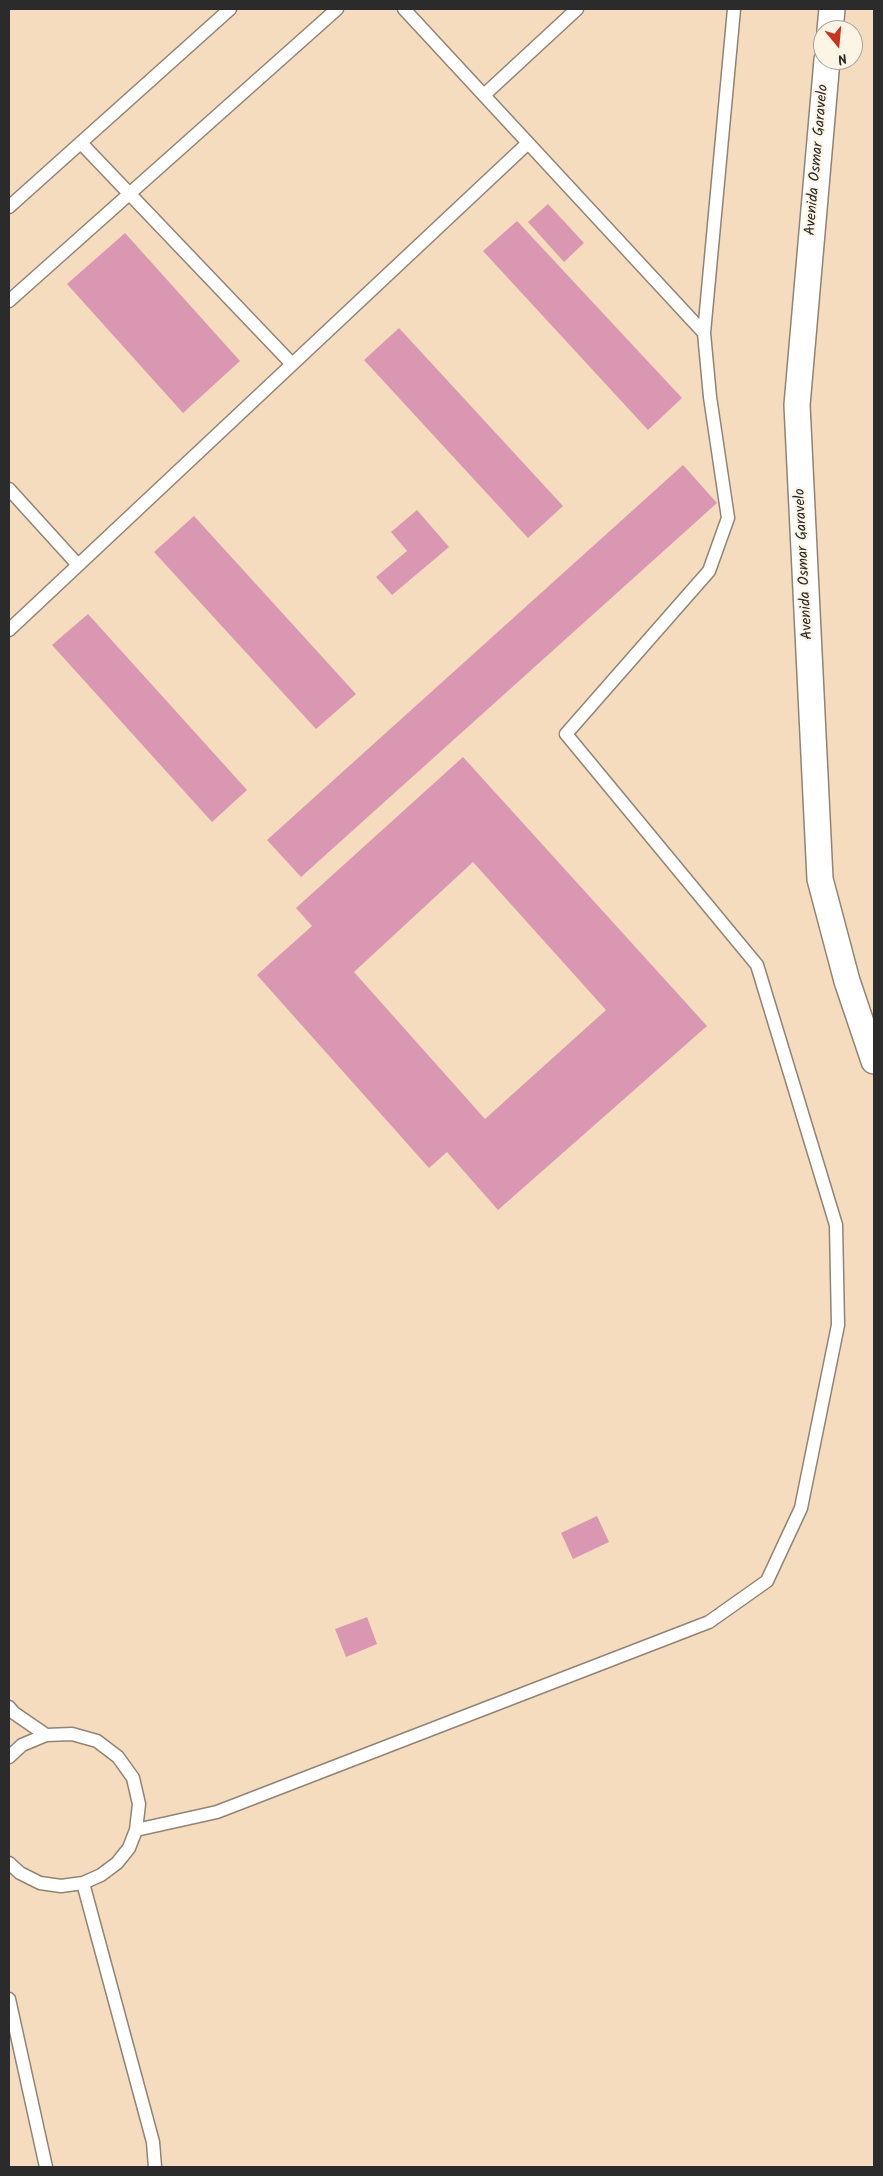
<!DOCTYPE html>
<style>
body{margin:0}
#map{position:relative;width:883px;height:2176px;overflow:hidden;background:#f5dcbf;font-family:Kalam,sans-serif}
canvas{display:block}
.frame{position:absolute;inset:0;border:10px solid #2b2b2b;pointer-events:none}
.north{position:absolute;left:813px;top:20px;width:50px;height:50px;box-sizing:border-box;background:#fcf5e5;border:1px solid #a8a49b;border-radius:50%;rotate:163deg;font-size:14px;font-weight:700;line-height:20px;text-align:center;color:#2b2b2b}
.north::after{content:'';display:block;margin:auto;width:18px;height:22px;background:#c8321e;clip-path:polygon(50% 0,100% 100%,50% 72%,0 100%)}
</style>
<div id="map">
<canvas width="883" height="2176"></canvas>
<div class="frame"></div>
<div class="north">N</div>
</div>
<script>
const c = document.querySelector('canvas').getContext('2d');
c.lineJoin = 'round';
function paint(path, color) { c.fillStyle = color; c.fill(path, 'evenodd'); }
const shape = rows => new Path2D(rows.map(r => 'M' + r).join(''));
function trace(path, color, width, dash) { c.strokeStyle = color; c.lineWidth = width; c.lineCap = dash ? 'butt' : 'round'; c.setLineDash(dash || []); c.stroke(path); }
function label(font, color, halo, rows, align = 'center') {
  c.font = font + ' Kalam,sans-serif'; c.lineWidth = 4; c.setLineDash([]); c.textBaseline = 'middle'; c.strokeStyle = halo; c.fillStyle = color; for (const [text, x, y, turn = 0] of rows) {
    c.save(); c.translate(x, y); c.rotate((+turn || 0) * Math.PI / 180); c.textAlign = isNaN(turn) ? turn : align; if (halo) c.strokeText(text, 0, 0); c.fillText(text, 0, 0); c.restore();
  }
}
paint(shape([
 [548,204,584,243,564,262,528,222],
 [517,221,682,398,648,430,483,251],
 [125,233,240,361,183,413,67,284],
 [399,328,563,506,528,538,364,360],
 [683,465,717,503,301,877,267,840],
 [417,510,449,547,392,595,376,577,407,551,391,532],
 [194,516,356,694,316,729,154,552],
 [88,614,247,790,212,822,52,645],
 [463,757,707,1026,498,1210,447,1152,429,1168,257,975,312,926,296,908],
 [473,862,606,1010,485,1119,354,972],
 [597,1516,609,1542,573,1559,561,1533],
 [367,1617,377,1644,346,1657,335,1629]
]), '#d997b2');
const service = shape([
 [404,9,704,333],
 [484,95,577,9],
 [81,143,292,364],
 [9,207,230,9],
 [9,301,337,9],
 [9,489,78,565],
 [9,630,528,143],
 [9,1707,14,1713,46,1735],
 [9,1757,22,1745,46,1735,72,1734,97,1741,118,1757,133,1778,139,1804,136,1830,129,1848,117,1863,101,1875,83,1883,61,1886,40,1883,20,1873,9,1863],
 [136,1830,217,1812,709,1622,767,1581,801,1508,838,1325,836,1225,757,965,566,734,709,571,728,518,710,397,704,333,734,9],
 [83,1883,153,2142,155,2167],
 [9,1999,46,2167]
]);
const minor = shape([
 [830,30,832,9],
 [827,60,797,405,820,879,847,981,874,1061]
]);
trace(service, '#908475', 15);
trace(minor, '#908475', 28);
trace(service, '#fff', 12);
trace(minor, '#fff', 25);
label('15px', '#2b2b2b', '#fcf5e5', [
 ["Avenida Osmar Garavelo",818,160,-85],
 ["Avenida Osmar Garavelo",805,564,-93]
]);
</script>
